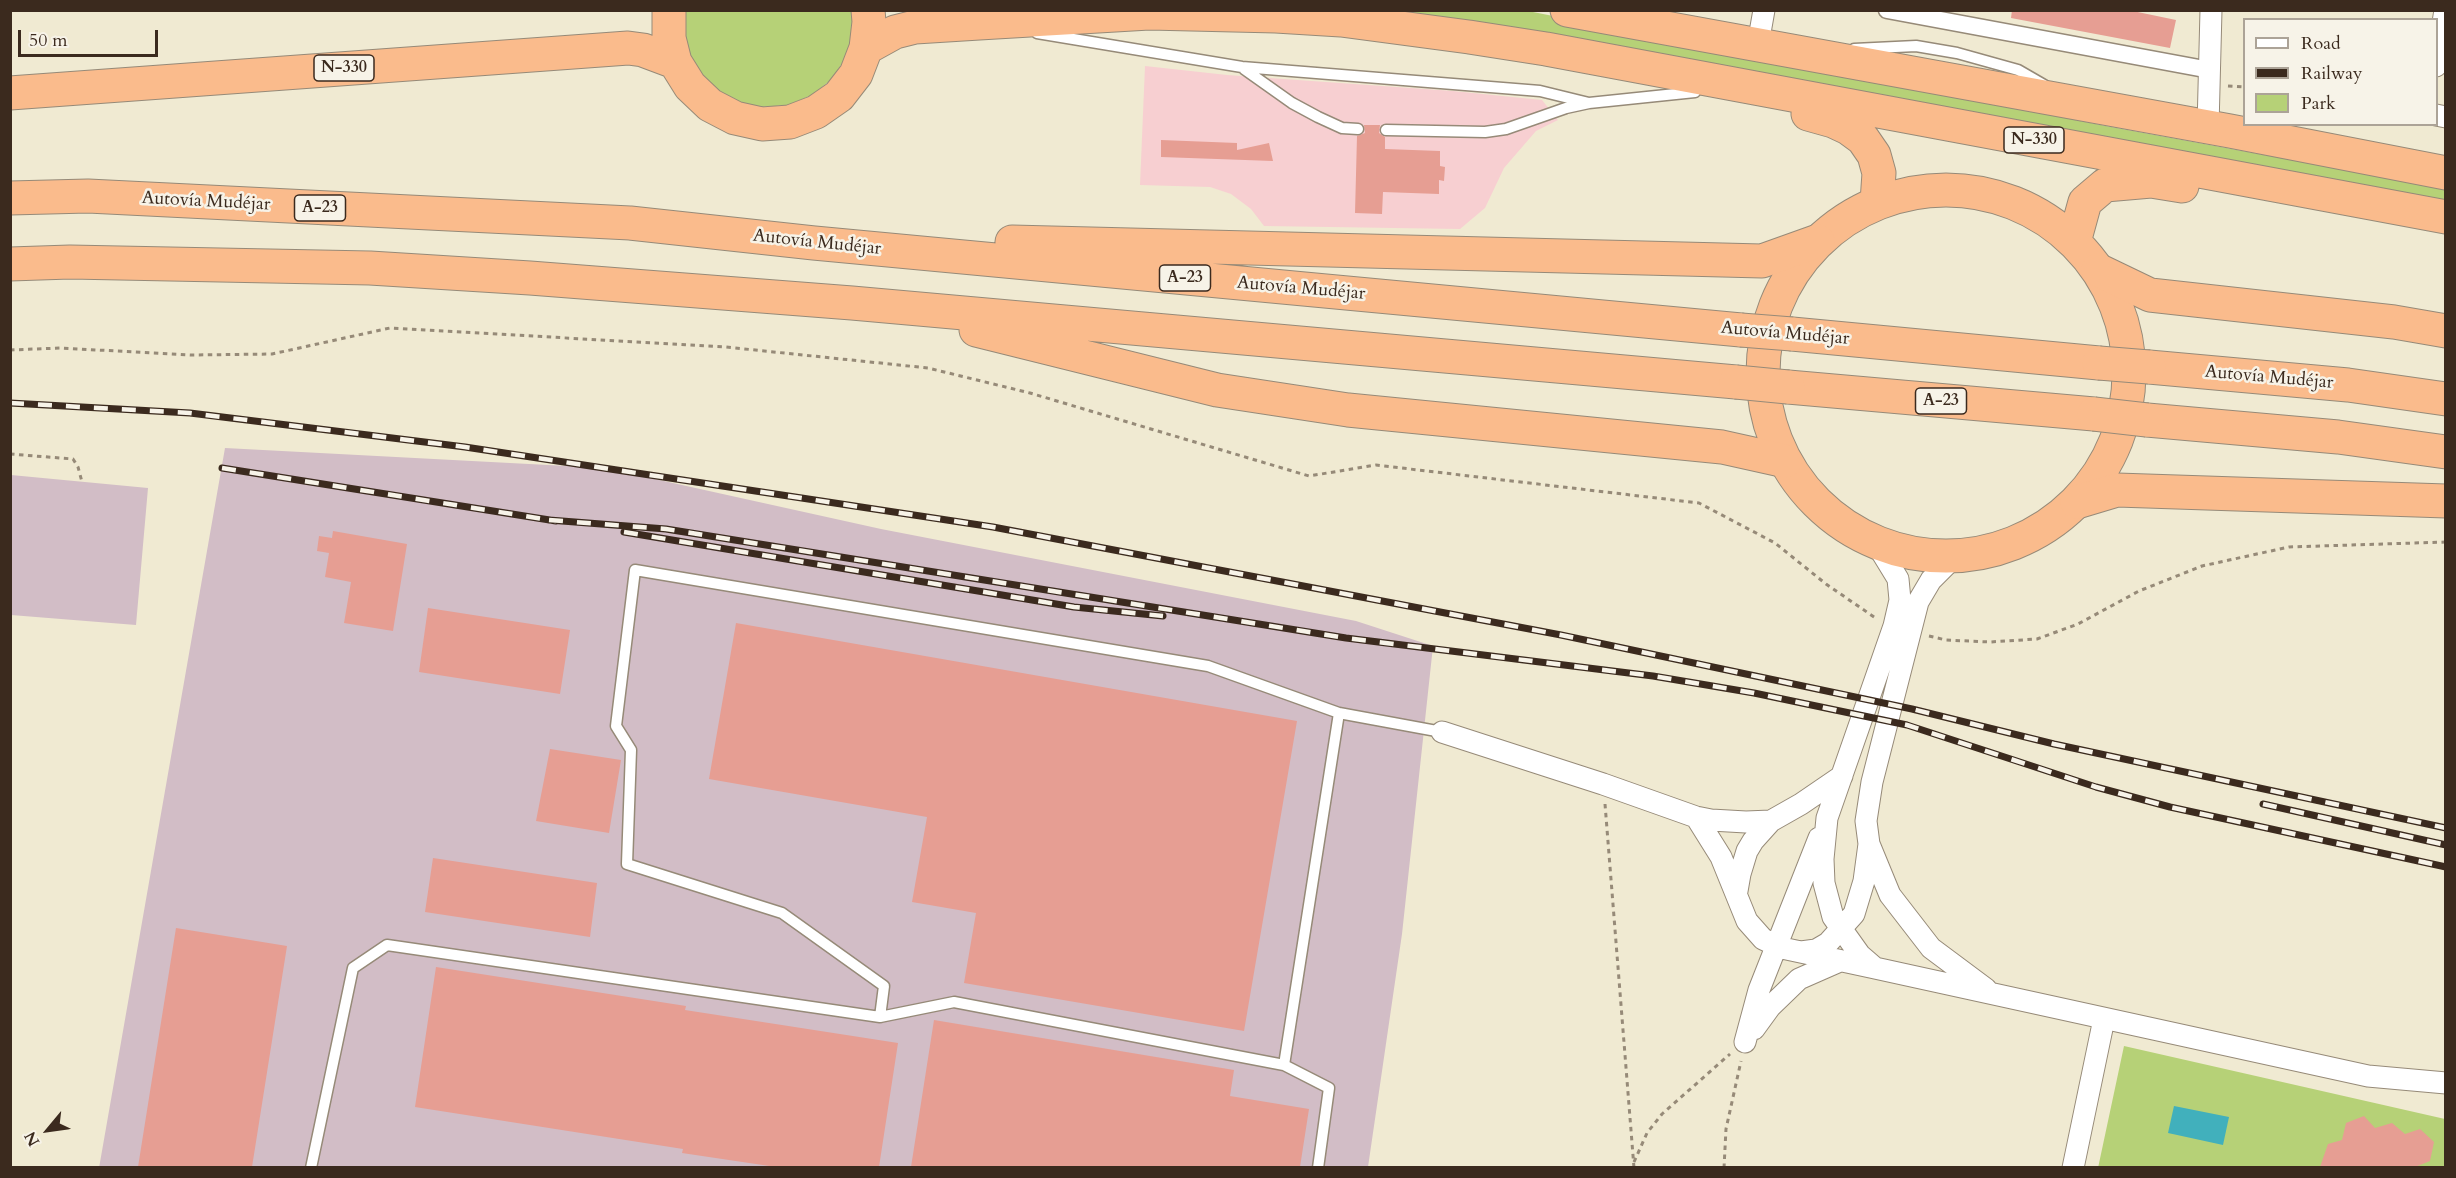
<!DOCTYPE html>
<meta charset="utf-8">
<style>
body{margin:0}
#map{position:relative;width:2456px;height:1178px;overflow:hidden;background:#f0ead2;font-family:Cardo,serif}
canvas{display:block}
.frame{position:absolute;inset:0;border:12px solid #3b2a1e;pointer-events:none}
.legend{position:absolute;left:2243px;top:18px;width:195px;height:108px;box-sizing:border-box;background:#f7f3e8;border:2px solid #aca397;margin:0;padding:8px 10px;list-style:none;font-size:18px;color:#3b2a1e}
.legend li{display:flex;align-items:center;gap:12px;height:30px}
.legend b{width:30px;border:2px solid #aca397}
.north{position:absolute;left:18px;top:1100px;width:60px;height:60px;-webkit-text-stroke:4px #f7f3e8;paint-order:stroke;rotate:241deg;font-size:16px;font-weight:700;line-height:24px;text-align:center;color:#3b2a1e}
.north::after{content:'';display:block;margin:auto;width:21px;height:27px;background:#3b2a1e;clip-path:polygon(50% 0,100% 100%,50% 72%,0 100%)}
.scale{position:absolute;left:18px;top:30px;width:140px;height:27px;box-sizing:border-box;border:3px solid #3b2a1e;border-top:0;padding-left:8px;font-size:18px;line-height:21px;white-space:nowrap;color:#3b2a1e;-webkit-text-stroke:4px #f7f3e8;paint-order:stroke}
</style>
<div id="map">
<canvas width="2456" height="1178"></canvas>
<div class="frame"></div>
<ul class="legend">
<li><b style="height:8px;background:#fff"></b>Road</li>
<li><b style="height:8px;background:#3b2a1e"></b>Railway</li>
<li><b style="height:16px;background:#b6d177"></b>Park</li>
</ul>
<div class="north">N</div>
<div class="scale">50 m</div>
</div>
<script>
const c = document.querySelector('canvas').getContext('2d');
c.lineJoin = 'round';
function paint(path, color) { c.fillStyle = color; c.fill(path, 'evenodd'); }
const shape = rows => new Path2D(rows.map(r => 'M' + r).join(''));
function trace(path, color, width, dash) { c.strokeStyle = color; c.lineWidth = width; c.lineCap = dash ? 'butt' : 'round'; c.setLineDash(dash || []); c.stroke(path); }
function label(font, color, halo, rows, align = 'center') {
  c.font = font + ' Cardo,serif'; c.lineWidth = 5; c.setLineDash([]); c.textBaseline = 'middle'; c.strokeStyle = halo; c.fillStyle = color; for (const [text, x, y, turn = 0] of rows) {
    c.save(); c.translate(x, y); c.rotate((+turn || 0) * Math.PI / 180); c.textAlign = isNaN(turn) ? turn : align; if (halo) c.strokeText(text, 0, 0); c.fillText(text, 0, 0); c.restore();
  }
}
paint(shape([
 [1145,66,1227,75,1453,91,1542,100,1558,120,1536,131,1504,168,1485,208,1460,229,1264,226,1251,209,1231,194,1210,187,1140,185]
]), '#f7cfd1');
paint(shape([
 [225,448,605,468,881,529,1356,621,1433,646,1402,934,1368,1167,99,1168],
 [11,475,148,488,136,625,11,615]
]), '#d2bdc6');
paint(shape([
 [684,10,852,11,854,28,846,57,832,79,812,95,788,105,763,107,737,102,715,89,697,70,685,42],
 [1513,10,1533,12,2106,126,2445,188,2445,206,1336,11],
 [2124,1046,2445,1119,2445,1167,2098,1168]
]), '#b6d177');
paint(shape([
 [2174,1106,2229,1117,2223,1145,2168,1133]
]), '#41b0bc');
paint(shape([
 [2012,10,2128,10,2176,20,2170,48,2011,18],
 [1364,125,1380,125,1379,133,1385,137,1385,149,1440,151,1440,166,1445,167,1444,181,1439,180,1439,194,1383,192,1382,214,1355,213,1357,136,1365,133],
 [1161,140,1237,143,1237,150,1269,143,1273,161,1161,157],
 [333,531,407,544,393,631,344,623,351,582,325,577,329,553,317,551,319,536,332,538],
 [428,608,570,630,560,694,419,672],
 [736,623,1297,721,1244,1031,964,983,976,913,912,902,927,817,709,779],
 [550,749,621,760,609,833,536,821],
 [433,858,597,883,590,937,425,912],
 [176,928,287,946,252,1167,138,1167],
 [436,967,686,1006,685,1010,898,1043,879,1167,776,1167,682,1153,683,1149,415,1107],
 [934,1020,1234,1070,1230,1096,1309,1109,1300,1167,911,1167],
 [2364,1116,2375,1128,2392,1123,2405,1134,2420,1129,2434,1142,2430,1161,2415,1167,2320,1167,2328,1144,2342,1140,2346,1123]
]), '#e69e93');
const service = shape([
 [1037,33,1242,67,1540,91,1589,103],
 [1854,49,1916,46,1957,53,2018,70,2044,85],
 [1244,69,1292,103,1318,117,1342,128,1358,129],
 [1386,130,1485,132,1506,129,1566,108,1589,103,1695,92],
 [880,1017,884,986,782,913,627,864,631,750,616,726,635,570,1208,666,1339,713],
 [1284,1065,1339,713,1442,732],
 [311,1168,353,968,387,945,880,1017,954,1002,1284,1065,1329,1088,1318,1168]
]);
const pedestrian = shape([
 [1887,10,2210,70]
]);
const minor = shape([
 [1758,44,1764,10],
 [2436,66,2445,10],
 [2436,115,2446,117],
 [2208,127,2211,10],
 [1876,543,1898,579,1900,600,1894,626,1827,818,1823,859,1824,883,1833,917,1860,955,1875,968,2368,1076,2446,1083],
 [1954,557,1931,580,1918,602,1872,782,1866,821,1869,844,1890,895,1931,948,1986,989],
 [1442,732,1603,784,1696,817,1711,820,1746,822,1771,821,1801,804,1842,776],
 [1696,817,1721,857,1747,921,1763,939,1782,948,1875,968],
 [1737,891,1740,874,1747,851,1753,841,1771,821],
 [1801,952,1816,950,1828,943,1854,914,1864,881,1869,844],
 [1754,1029,1770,1007,1799,979,1840,961],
 [1745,1042,1759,990,1819,838],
 [2073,1168,2104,1019]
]);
const trunk = shape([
 [669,10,669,38,675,62,690,86,710,105,735,118,762,124,790,122,816,112,839,96,856,74,866,48,869,22,868,10],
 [1567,10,2230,131,2446,173],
 [866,48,895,32,915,27,979,23,1149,13,1276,16,1341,20,1469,37,1546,49,2446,217],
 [10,93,628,48,643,50,675,62],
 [1808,114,1833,121,1848,128,1863,139,1874,155,1879,173,1877,202],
 '1763 373a183 183 0 1 1 366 0a183 183 0 1 1-366 0Z',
 [2074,242,2085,202,2105,185,2151,181,2182,186]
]);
const motorway = shape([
 [10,198,88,196,630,223,814,243,1741,330],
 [1012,242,1762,261,1818,241],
 [10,264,70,262,370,268,530,278,852,303,1736,382],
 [2098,270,2150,295,2394,322,2446,331],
 [976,330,1217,390,1348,410,1722,447,1785,461],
 [1792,334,2099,363],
 [2149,367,2348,385,2446,399],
 [1788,387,2094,414],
 [2147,420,2338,437,2446,452],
 [2077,502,2117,490,2446,501]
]);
trace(service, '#968a78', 13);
trace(pedestrian, '#968a78', 19);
trace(minor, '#968a78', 23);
trace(trunk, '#968a78', 35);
trace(motorway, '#968a78', 35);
trace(shape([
 [2228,86,2244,87],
 [10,350,60,348,191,355,272,354,390,328,726,347,928,368,1030,393,1309,476,1376,465,1699,503,1775,543,1826,584,1877,619],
 [10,454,73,459,78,467,82,482],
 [1929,636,1946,640,1990,642,2037,639,2078,624,2139,591,2202,566,2289,547,2446,542],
 [1605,804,1634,1168],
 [1634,1162,1647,1133,1662,1114,1730,1054],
 [1724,1168,1726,1129,1741,1061]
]), '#968a78', 3, [4.5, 4.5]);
trace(service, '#fff', 10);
trace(pedestrian, '#fff', 16);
trace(minor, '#fff', 21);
trace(trunk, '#fabb8c', 33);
trace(motorway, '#fabb8c', 33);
const rail = shape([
 [10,403,190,413,465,447,993,527,1561,635,1912,709,2054,744,2446,828],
 [222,468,556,521],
 [549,520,666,529,1346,638,1653,676,1754,693,1907,725,2096,787,2170,807,2446,867],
 [624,532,1074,607,1163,616],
 [2263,804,2446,845]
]);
trace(rail, '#3b2a1e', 7);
trace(rail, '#f7f3e8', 4.5, [14]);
const motorwayBridge = shape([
 [1741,330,1792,334],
 [2099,363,2149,367],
 [1736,382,1788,387],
 [2094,414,2147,420]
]);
trace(motorwayBridge, '#968a78', 35, []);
trace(motorwayBridge, '#fabb8c', 33);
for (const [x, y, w] of [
 [344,68,60],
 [2034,140,60],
 [320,208,51],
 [1185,278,51],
 [1941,401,51]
]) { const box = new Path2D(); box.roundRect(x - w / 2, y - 13, w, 26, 4.5); c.fillStyle = '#f7f3e8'; c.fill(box); trace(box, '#3b2a1e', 1.5); }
label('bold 16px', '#3b2a1e', null, [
 ["N-330",344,68],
 ["N-330",2034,140],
 ["A-23",320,208],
 ["A-23",1185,278],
 ["A-23",1941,401]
]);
label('18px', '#3b2a1e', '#f7f3e8', [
 ["Autovía Mudéjar",206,202,3],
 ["Autovía Mudéjar",817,243,6],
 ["Autovía Mudéjar",1301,289,5],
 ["Autovía Mudéjar",1785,334,5],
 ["Autovía Mudéjar",2269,378,5]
]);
</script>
